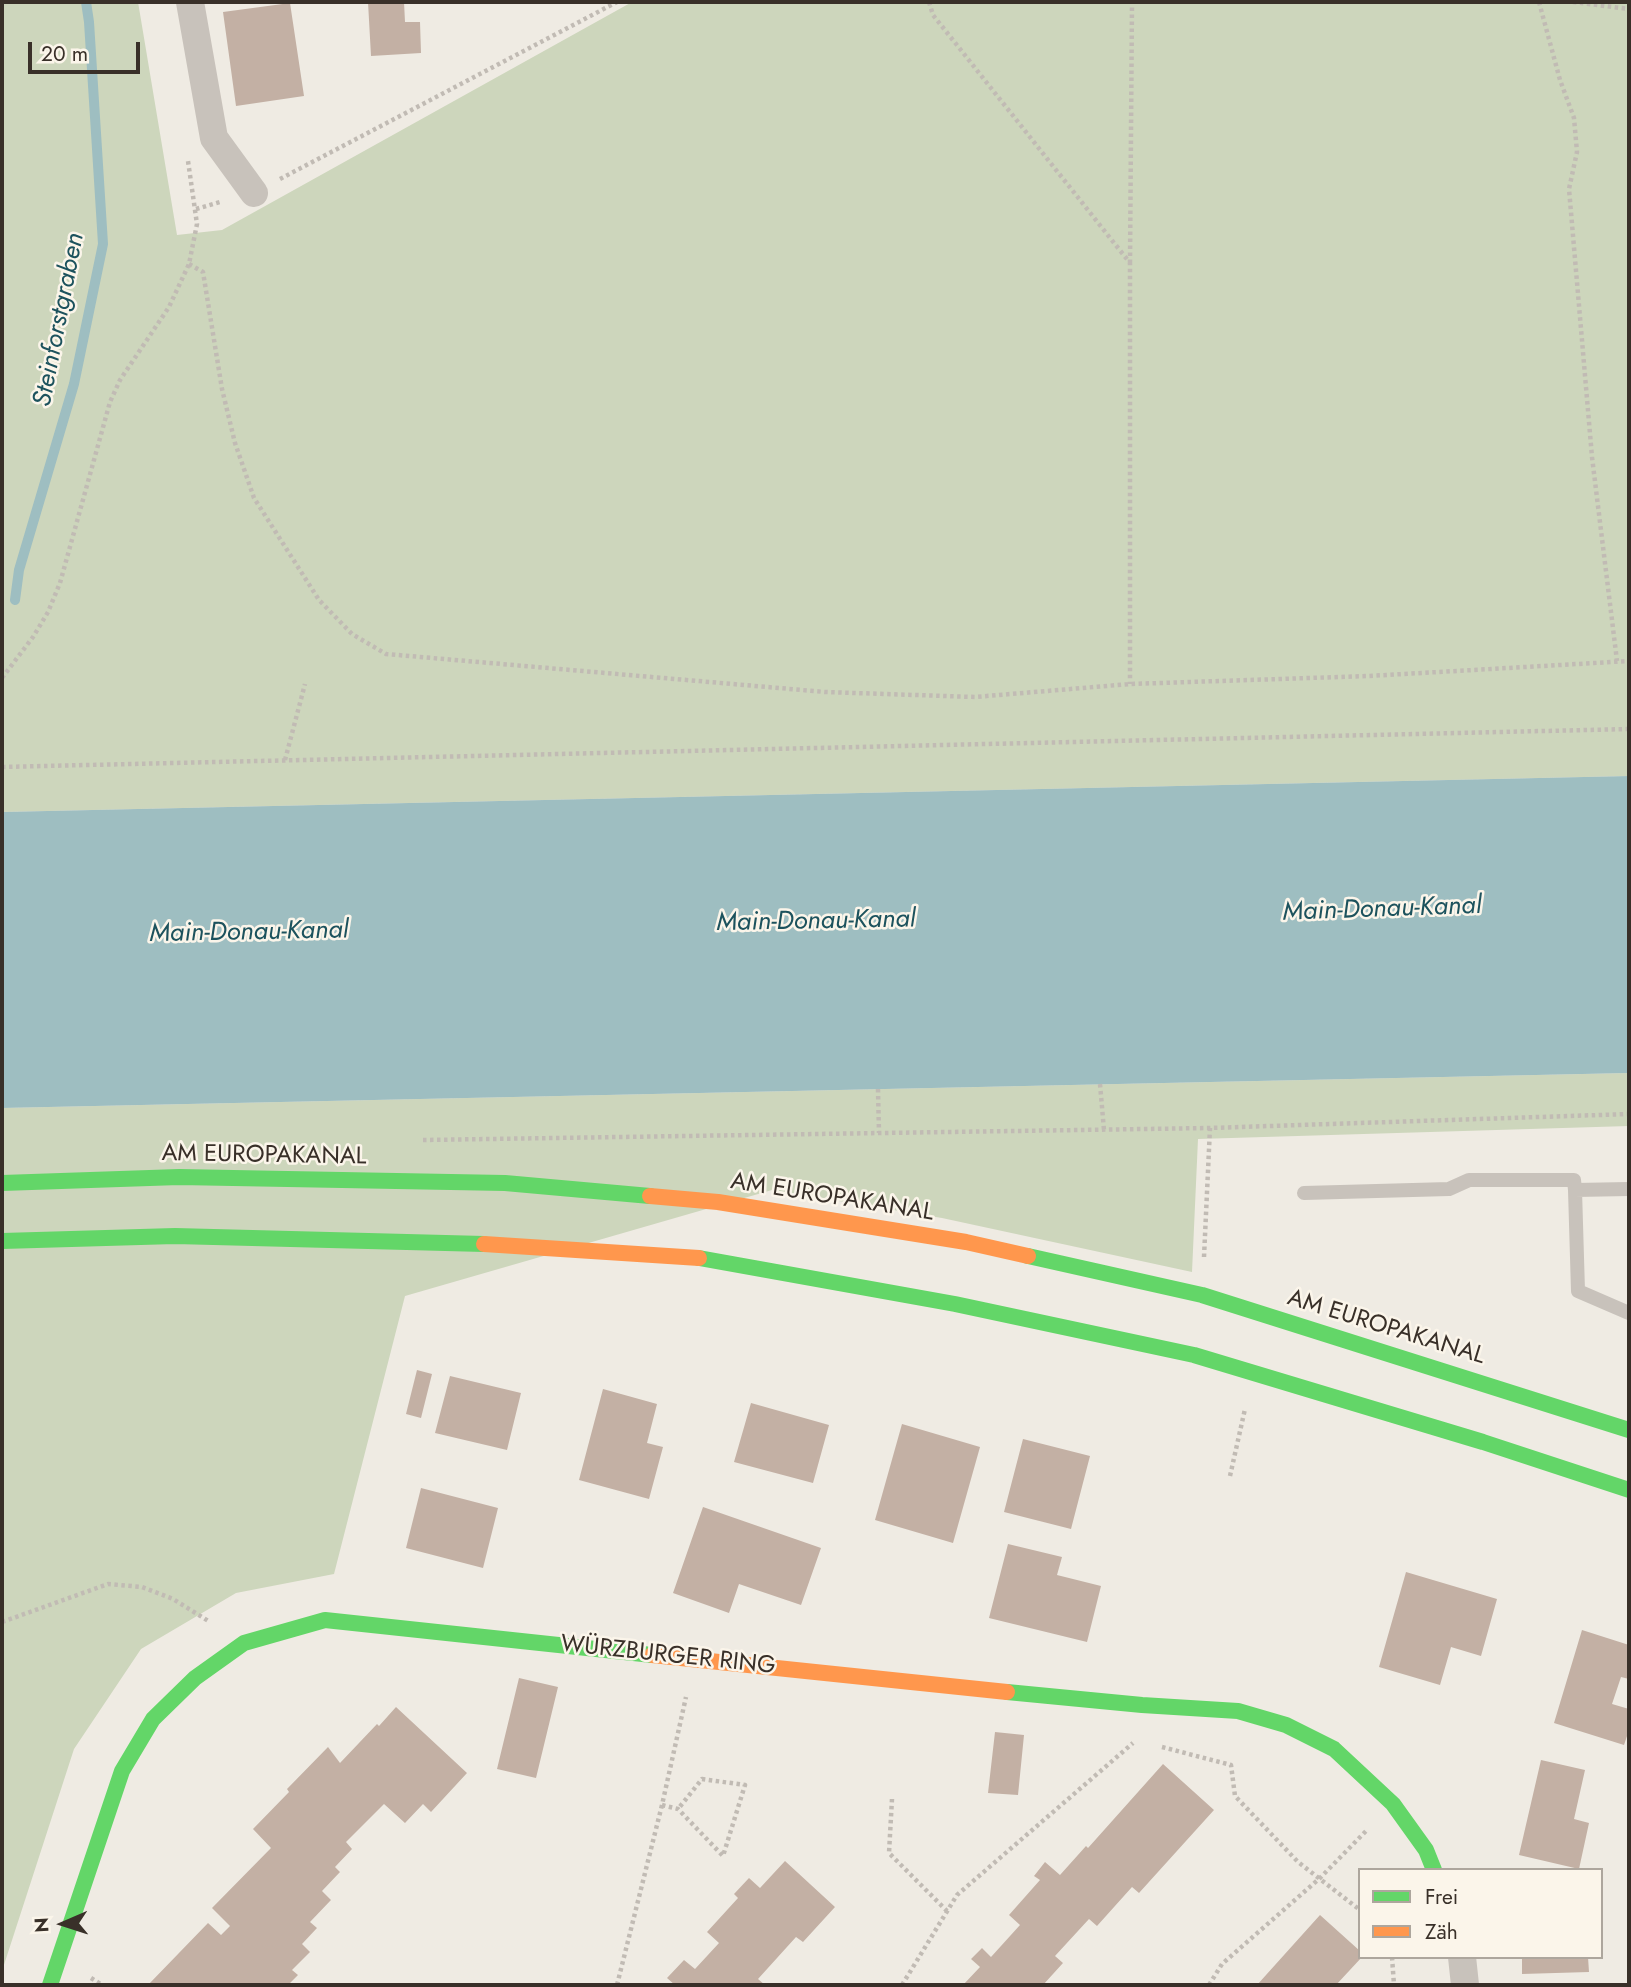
<!DOCTYPE html>
<meta charset="utf-8">
<style>
body{margin:0}
#map{position:relative;width:1631px;height:1987px;overflow:hidden;background:#efebe3;font-family:Jost,sans-serif}
canvas{display:block}
.frame{position:absolute;inset:0;border:4px solid #393029;pointer-events:none}
.legend{position:absolute;left:1358px;top:1868px;width:245px;height:91px;box-sizing:border-box;background:#fbf5ea;border:2px solid #ada69d;margin:0;padding:9px 12px;list-style:none;font-size:21px;color:#393029}
.legend li{display:flex;align-items:center;gap:14px;height:35px}
.legend b{width:35px;border:2px solid #ada69d}
.north{position:absolute;left:28px;top:1889px;width:70px;height:70px;-webkit-text-stroke:5px #fbf5ea;paint-order:stroke;rotate:267deg;font-size:19px;font-weight:700;line-height:28px;text-align:center;color:#393029}
.north::after{content:'';display:block;margin:auto;width:24px;height:32px;background:#393029;clip-path:polygon(50% 0,100% 100%,50% 72%,0 100%)}
.scale{position:absolute;left:28px;top:42px;width:112px;height:32px;box-sizing:border-box;border:4px solid #393029;border-top:0;padding-left:9px;font-size:21px;line-height:24px;white-space:nowrap;color:#393029;-webkit-text-stroke:5px #fbf5ea;paint-order:stroke}
</style>
<div id="map">
<canvas width="1631" height="1987"></canvas>
<div class="frame"></div>
<ul class="legend">
<li><b style="height:9px;background:#63d668"></b>Frei</li>
<li><b style="height:9px;background:#ff974d"></b>Zäh</li>
</ul>
<div class="north">N</div>
<div class="scale">20 m</div>
</div>
<script>
const c = document.querySelector('canvas').getContext('2d');
c.lineJoin = 'round';
function paint(path, color) { c.fillStyle = color; c.fill(path, 'evenodd'); }
const shape = rows => new Path2D(rows.map(r => 'M' + r).join(''));
function trace(path, color, width, dash) { c.strokeStyle = color; c.lineWidth = width; c.lineCap = dash ? 'butt' : 'round'; c.setLineDash(dash || []); c.stroke(path); }
function label(font, color, halo, rows, align = 'center') {
  c.font = font + ' Jost,sans-serif'; c.lineWidth = 5; c.setLineDash([]); c.textBaseline = 'middle'; c.strokeStyle = halo; c.fillStyle = color; for (const [text, x, y, turn = 0] of rows) {
    c.save(); c.translate(x, y); c.rotate((+turn || 0) * Math.PI / 180); c.textAlign = isNaN(turn) ? turn : align; if (halo) c.strokeText(text, 0, 0); c.fillText(text, 0, 0); c.restore();
  }
}
paint(shape([
 [2,2,138,2,177,235,222,230,632,2,1629,2,1629,776,2,812],
 [1629,1073,1629,1126,1198,1139,1192,1272,942,1218,772,1190,405,1296,334,1574,236,1593,141,1649,74,1749,2,1971,2,1108]
]), '#cdd6bc');
paint(shape([
 [1629,776,1629,1073,2,1108,2,812]
]), '#9ebec1');
trace(shape([
 [15,600,19,570,74,384,103,244,89,22,86,2]
]), '#9ebec1', 10);
paint(shape([
 [368,2,404,2,405,22,420,22,421,53,371,56],
 [290,3,304,96,236,106,223,12],
 [417,1370,432,1374,421,1418,406,1414],
 [450,1376,521,1393,507,1450,435,1433],
 [603,1389,657,1404,647,1443,663,1447,649,1499,579,1480],
 [751,1403,829,1425,813,1483,734,1462],
 [902,1424,980,1447,953,1543,875,1520],
 [1023,1439,1090,1456,1071,1529,1004,1512],
 [421,1488,498,1508,483,1568,406,1548],
 [703,1507,821,1548,801,1605,739,1584,729,1613,673,1593],
 [1008,1544,1062,1557,1057,1575,1101,1586,1087,1642,989,1618],
 [1406,1572,1497,1599,1481,1656,1451,1647,1440,1685,1379,1667],
 [1582,1630,1629,1645,1629,1679,1621,1677,1612,1704,1629,1709,1629,1730,1624,1745,1554,1723],
 [519,1678,558,1687,536,1778,497,1769],
 [396,1707,467,1773,431,1812,423,1804,405,1823,384,1804,346,1842,352,1849,335,1867,340,1872,322,1891,331,1900,310,1922,317,1928,302,1944,310,1952,292,1970,298,1975,288,1985,148,1985,208,1923,221,1935,230,1926,212,1908,271,1848,253,1829,289,1792,287,1789,328,1747,340,1763,377,1724,379,1726],
 [995,1732,1024,1735,1018,1795,988,1793],
 [1541,1760,1585,1770,1574,1819,1589,1823,1579,1869,1519,1855],
 [1163,1764,1214,1810,1139,1893,1132,1887,1097,1926,1089,1919,1055,1956,1063,1963,1043,1985,963,1985,980,1967,971,1959,982,1948,991,1957,1020,1925,1009,1915,1040,1880,1034,1876,1045,1862,1060,1875,1086,1846,1088,1848],
 [785,1861,835,1907,803,1942,796,1937,758,1979,765,1985,675,1985,667,1978,684,1960,695,1969,719,1943,707,1932,738,1898,734,1894,749,1878,760,1888],
 [1320,1915,1360,1951,1360,1957,1362,1957,1336,1985,1257,1985],
 [1522,1957,1588,1957,1589,1972,1522,1974]
]), '#c3b0a4');
trace(shape([
 [929,2,933,15,1130,263,1130,684],
 [1539,2,1560,80,1574,118,1577,152,1569,189,1592,457,1617,661],
 [1573,2,1629,9],
 [280,179,617,2],
 [196,209,220,202],
 [1130,263,1132,2],
 [189,264,203,272,222,389,235,443,254,498,319,600,352,634,386,654,825,692,975,697,1130,684,1369,676,1629,661],
 [2,678,33,637,48,612,60,583,110,402,120,380,169,307,189,264,197,224,188,161],
 [285,760,305,684],
 [2,767,1629,729],
 [1100,1084,1104,1130],
 [878,1089,879,1133],
 [423,1140,1210,1128,1629,1114],
 [1204,1257,1210,1128],
 [1230,1476,1245,1409],
 [2,1622,108,1584,142,1587,173,1599,210,1622],
 [1162,1747,1231,1765,1235,1796,1298,1862,1360,1910],
 [892,1799,889,1853,947,1911],
 [662,1805,678,1809,723,1856,745,1785,702,1779,678,1809],
 [1392,1957,1394,1985],
 [91,1978,102,1985],
 [617,1985,662,1805,686,1697],
 [902,1985,957,1895,1133,1743],
 [1209,1985,1222,1964,1320,1878,1367,1830]
]), '#c1bbb4', 4.5, [3.5, 3.5]);
trace(shape([
 [1629,1189,1575,1190,1578,1291,1629,1313],
 [1304,1193,1449,1189,1469,1180,1574,1180,1575,1190]
]), '#c8c2bb', 14);
trace(shape([
 [190,2,214,138,254,193],
 [1462,1957,1465,1985]
]), '#c8c2bb', 28);
trace(shape([
 [2,1183,179,1177,505,1183,650,1196],
 [2,1241,175,1236,484,1244],
 [1028,1256,1202,1295,1629,1430],
 [699,1258,955,1304,1194,1355,1483,1442,1629,1490],
 [1007,1692,1142,1705,1238,1711,1286,1725,1334,1749,1393,1804,1426,1850,1434,1870],
 [50,1985,122,1771,153,1719,195,1678,244,1643,325,1620,652,1655]
]), '#63d668', 16);
trace(shape([
 [650,1196,718,1202,966,1242,1028,1256],
 [484,1244,699,1258],
 [652,1655,1007,1692]
]), '#ff974d', 16);
label('24px', '#393029', '#fbf5ea', [
 ["AM EUROPAKANAL",264,1156,1],
 ["AM EUROPAKANAL",832,1198,9],
 ["AM EUROPAKANAL",1386,1328,17],
 ["WÜRZBURGER RING",668,1656,6]
]);
label('italic 26px', '#1c525d', '#fbf5ea', [
 ["Steinforstgraben",60,320,-79],
 ["Main-Donau-Kanal",1382,910,-2],
 ["Main-Donau-Kanal",816,922,-1],
 ["Main-Donau-Kanal",249,933,-1]
]);
</script>
